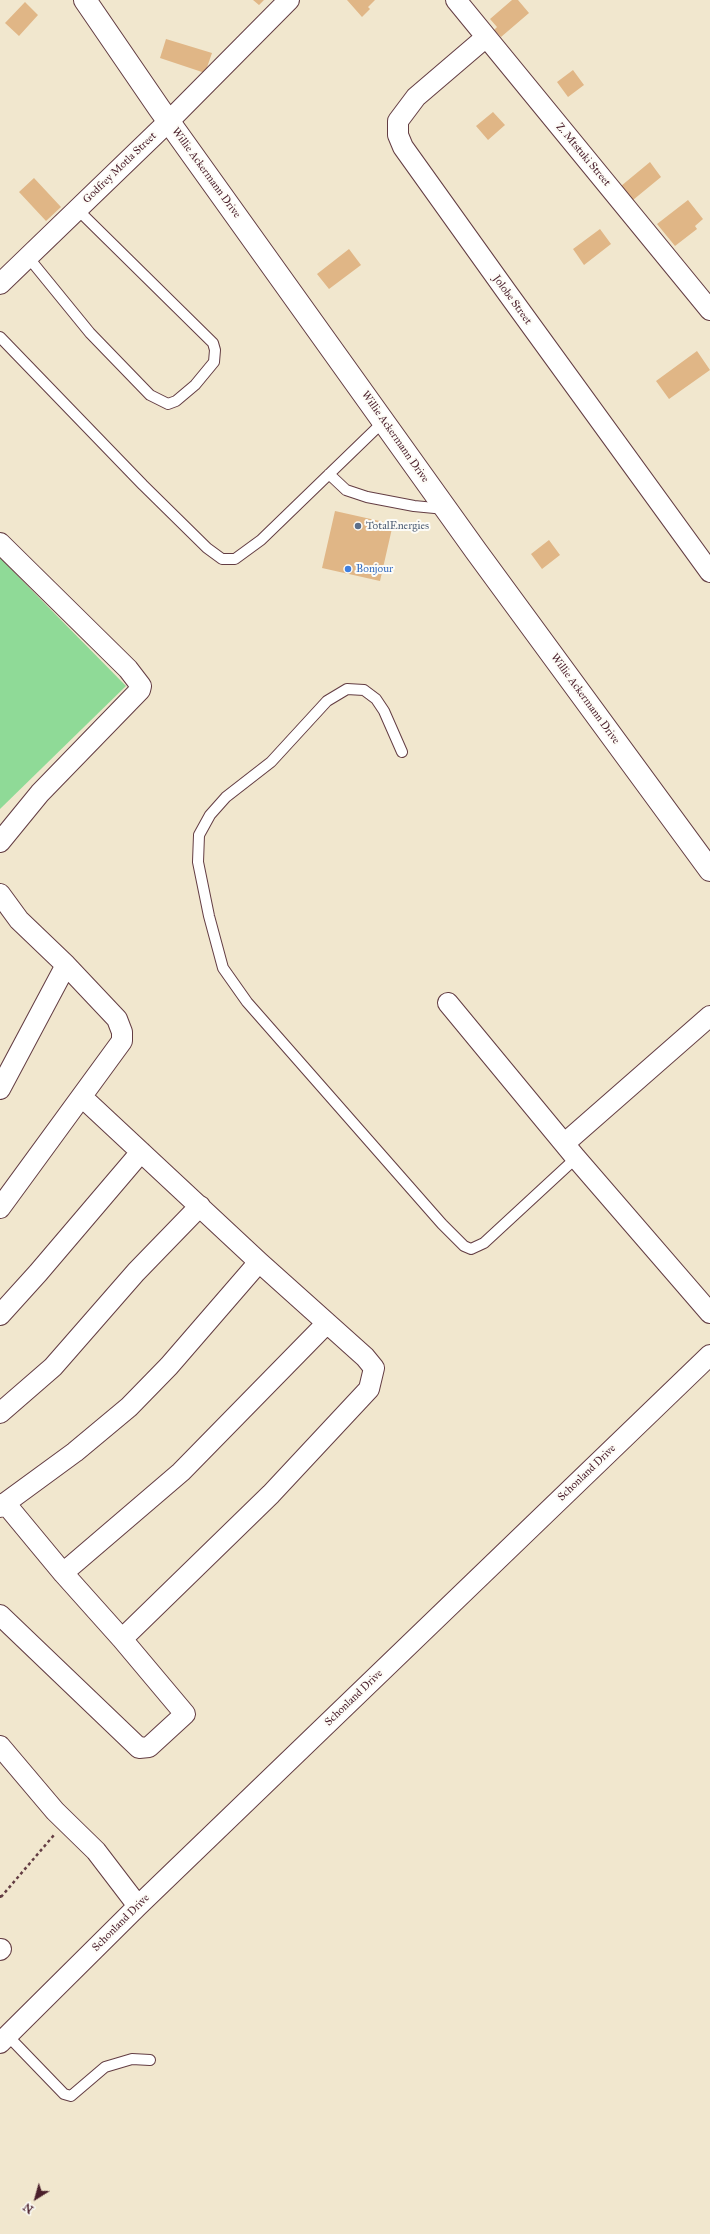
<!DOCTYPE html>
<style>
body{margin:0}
#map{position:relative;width:710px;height:2234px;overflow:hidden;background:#f1e7ce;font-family:"IM FELL Great Primer",serif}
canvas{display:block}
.north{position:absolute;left:16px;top:2178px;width:40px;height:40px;-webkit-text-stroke:3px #fdfcf7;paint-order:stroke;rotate:217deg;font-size:11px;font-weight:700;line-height:16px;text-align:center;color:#4a1f2b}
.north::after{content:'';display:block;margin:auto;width:14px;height:18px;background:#4a1f2b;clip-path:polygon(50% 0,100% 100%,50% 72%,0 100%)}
</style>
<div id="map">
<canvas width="710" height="2234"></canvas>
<div class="north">N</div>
</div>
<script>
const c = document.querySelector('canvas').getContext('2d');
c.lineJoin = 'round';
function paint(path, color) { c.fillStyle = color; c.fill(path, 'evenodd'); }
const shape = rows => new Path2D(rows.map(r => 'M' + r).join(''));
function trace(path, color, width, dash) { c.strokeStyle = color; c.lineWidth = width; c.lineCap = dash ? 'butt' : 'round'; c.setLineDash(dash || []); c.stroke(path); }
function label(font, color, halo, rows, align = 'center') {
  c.font = font + ' "IM FELL Great Primer",serif'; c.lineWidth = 4; c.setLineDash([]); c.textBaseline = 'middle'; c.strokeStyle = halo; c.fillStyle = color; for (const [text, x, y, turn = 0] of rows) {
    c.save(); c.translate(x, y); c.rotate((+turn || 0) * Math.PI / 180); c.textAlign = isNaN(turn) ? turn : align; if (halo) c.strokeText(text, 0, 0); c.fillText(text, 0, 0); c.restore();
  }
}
paint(shape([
 [0,558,126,686,0,809]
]), '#8fda97');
paint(shape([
 [253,0,264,0,259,5],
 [347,0,375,0,368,7,370,9,362,17],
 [512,0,518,0,529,13,501,37,494,30,497,27,490,19],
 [25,2,38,15,19,36,5,23],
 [166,39,212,53,205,73,160,58],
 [573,70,584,85,568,97,557,82],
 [493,112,505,125,488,140,476,126],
 [650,162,661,177,633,200,621,186],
 [34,178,61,207,46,221,19,192],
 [688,200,703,219,695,226,697,229,675,246,657,224],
 [600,229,611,244,584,265,573,249],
 [349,249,361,265,329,289,317,274],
 [697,351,710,370,669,399,656,381],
 [335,511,393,524,380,581,322,568],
 [549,540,560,555,542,569,531,554]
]), '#e0b686');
const service = shape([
 [28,257,90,333,150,395,168,404,176,401,195,385,214,362,215,350,213,343,77,209],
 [0,337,143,485,207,548,222,559,235,559,261,540,384,421],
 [329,474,346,490,367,497,414,506,445,509],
 [402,752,384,711,376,699,364,690,347,689,327,701,271,762,226,797,210,815,199,835,198,862,209,916,223,968,247,1002,442,1224,464,1246,471,1249,484,1243,576,1158],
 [8,2036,64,2094,71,2096,105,2067,132,2059,150,2060]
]);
const minor = shape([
 [456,0,710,310],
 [485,38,416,97,398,121,398,135,403,147,506,291,710,572],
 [0,284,169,121,289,0],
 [0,543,128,669,141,686,140,690,40,793,0,842],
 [0,894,19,920,66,965,117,1019,122,1032,122,1041,0,1208],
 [448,1003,576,1158,710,1313],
 [0,1089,66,965],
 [82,1097,259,1262,365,1357,374,1368,369,1389,271,1494,122,1639],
 [565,1143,710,1016],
 [0,1315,38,1273,141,1152],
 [0,1413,53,1367,136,1272,200,1206],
 [0,1507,75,1452,129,1407,169,1366,259,1262],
 [63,1573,181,1472,327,1323],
 [0,1615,139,1748,149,1747,185,1714,122,1639,63,1573,5,1503],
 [0,1746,55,1811,96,1851,138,1906],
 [0,1950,1,1949],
 [0,2043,138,1906,710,1355]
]);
const tertiary = shape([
 [85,0,159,108,476,551,710,870]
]);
trace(service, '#633d43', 12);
trace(minor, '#633d43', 22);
trace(tertiary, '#633d43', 24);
trace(shape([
 [0,1895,0,1898],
 [1,1897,54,1835]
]), '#633d43', 2.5, [3, 3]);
trace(service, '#fff', 10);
trace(minor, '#fff', 20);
trace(tertiary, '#fff', 22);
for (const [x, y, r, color] of [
 [358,526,4,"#5c6f8a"],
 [348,569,4,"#3f7fe0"]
]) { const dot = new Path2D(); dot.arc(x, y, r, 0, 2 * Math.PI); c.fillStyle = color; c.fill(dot); trace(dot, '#fdfcf7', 1.5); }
label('11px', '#4a1f2b', '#fdfcf7', [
 ["Z. Mtstuki Street",583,155,50],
 ["Godfrey Motla Street",120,168,-44],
 ["Willie Ackermann Drive",206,173,54],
 ["Jolobe Street",512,300,54],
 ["Willie Ackermann Drive",395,437,55],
 ["Willie Ackermann Drive",585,699,54],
 ["Schonland Drive",587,1473,-44],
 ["Schonland Drive",354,1698,-44],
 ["Schonland Drive",121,1923,-45]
]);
label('11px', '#4e5e75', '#fdfcf7', [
 ["TotalEnergies",366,526]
], 'left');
label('11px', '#366cbe', '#fdfcf7', [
 ["Bonjour",356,569]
], 'left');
</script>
